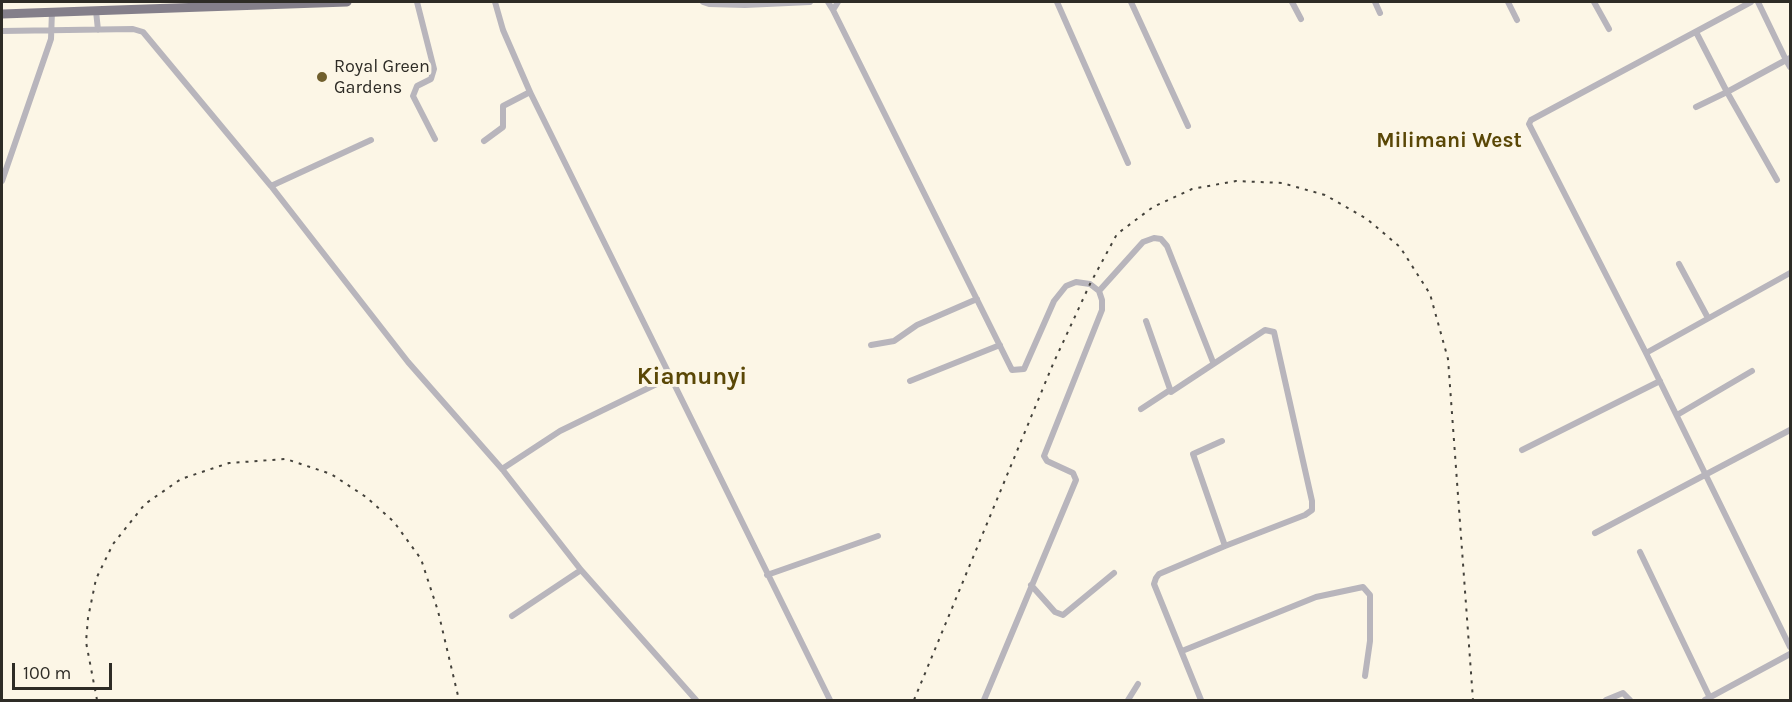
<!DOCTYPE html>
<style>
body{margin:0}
#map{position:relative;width:1792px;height:702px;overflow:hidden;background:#fcf6e6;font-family:Karla,sans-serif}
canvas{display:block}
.frame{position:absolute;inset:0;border:3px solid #2e2c26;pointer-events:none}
.scale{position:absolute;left:12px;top:663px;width:100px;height:27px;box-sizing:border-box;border:3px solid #2e2c26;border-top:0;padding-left:8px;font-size:18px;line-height:21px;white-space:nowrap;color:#2e2c26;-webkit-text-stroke:4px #fcf6e6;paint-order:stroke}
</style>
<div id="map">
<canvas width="1792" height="702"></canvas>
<div class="frame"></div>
<div class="scale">100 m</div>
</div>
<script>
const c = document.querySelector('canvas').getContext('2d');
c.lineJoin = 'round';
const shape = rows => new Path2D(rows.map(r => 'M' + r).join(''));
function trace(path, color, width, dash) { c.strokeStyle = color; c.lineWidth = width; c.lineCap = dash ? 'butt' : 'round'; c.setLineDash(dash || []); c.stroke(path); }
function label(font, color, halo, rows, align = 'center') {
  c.font = font + ' Karla,sans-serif'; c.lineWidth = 6; c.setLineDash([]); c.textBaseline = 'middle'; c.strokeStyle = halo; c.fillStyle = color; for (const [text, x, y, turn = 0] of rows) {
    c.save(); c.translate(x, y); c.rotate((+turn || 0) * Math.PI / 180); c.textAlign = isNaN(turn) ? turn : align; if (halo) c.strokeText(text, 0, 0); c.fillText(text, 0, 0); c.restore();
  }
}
trace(shape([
 [417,2,434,69,431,79,417,86,413,96,435,139],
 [495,2,503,30,530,92,830,700],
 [703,2,709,4,745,5,810,2],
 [828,2,833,10],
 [838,2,833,10,1012,370,1024,369,1054,301,1066,286,1076,282,1090,284,1099,291,1102,300,1102,310,1044,456,1047,461,1073,473,1076,480,984,700],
 [1057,2,1128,163],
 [1131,2,1188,126],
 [1292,2,1301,19],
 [1375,2,1380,13],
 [1508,2,1517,20],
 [1594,2,1609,29],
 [1751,2,1531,120,1529,124,1646,353,1790,647],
 [1758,2,1786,60,1790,58],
 [96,11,98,30],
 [2,31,133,29,143,32,271,186,408,362,502,469,581,570,696,700],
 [1696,32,1727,92,1786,60,1790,67],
 [1696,107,1727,92,1777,180],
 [484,141,503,127,503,106,530,92],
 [2,181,51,39,52,11],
 [271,186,371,140],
 [1679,264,1708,318],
 [1099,291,1143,242,1154,238,1161,239,1167,246,1213,362],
 [1146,321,1171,392,1265,330,1274,332,1312,501,1312,510,1305,515,1225,546,1159,574,1156,578,1154,584,1201,700],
 [871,345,894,341,917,325,977,299],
 [1646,353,1790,273],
 [910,381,1000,345],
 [1141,409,1170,390],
 [1677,415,1752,371],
 [1222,441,1193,454,1225,546],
 [1522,450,1660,381],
 [502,469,560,431,671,377],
 [1595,533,1790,430],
 [1640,552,1710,698],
 [767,575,878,536],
 [1031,585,1055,612,1063,615,1114,573],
 [512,616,581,570],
 [1182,651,1316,597,1363,587,1370,595,1370,641,1365,676],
 [1128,700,1138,684],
 [1606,700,1623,693,1630,700],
 [1705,700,1790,654]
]), '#b8b5bc', 6);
trace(shape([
 [2,14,347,2]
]), '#847f8a', 9);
trace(shape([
 [97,700,86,642,88,618,96,579,113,544,145,504,181,479,229,463,286,459,331,474,366,497,394,522,421,559,438,611,459,700],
 [914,700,1053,364,1090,284,1117,234,1153,207,1192,189,1236,181,1282,183,1325,195,1367,219,1400,247,1430,294,1448,359,1473,700]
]), '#44423b', 2, [3, 6]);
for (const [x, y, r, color] of [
 [322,77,6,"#705f2d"]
]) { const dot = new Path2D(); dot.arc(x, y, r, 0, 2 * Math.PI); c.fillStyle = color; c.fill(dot); trace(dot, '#fcf6e6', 2); }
label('18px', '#2e2c26', '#fcf6e6', [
 ["Royal Green",334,67],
 ["Gardens",334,88]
], 'left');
label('bold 21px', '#5a4706', '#fcf6e6', [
 ["Milimani West",1449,141]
]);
label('bold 24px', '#5a4706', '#fcf6e6', [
 ["Kiamunyi",692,377]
]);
</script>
